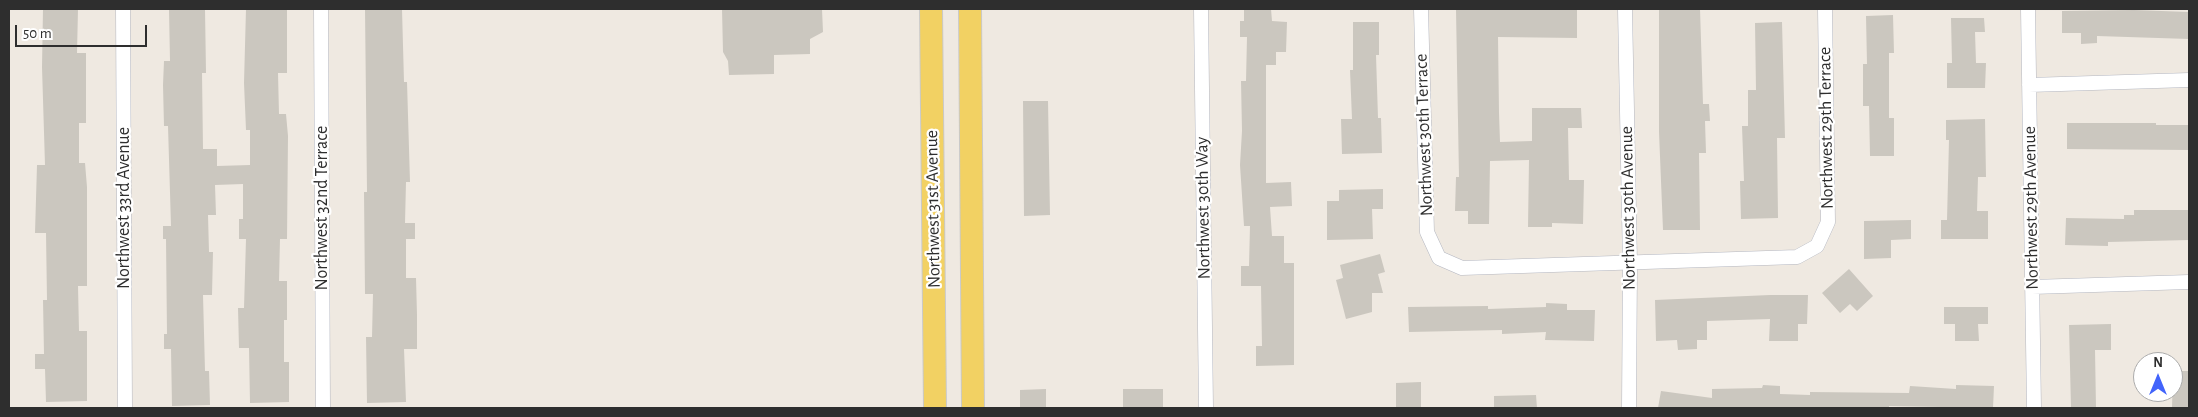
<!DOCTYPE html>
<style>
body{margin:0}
#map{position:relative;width:2198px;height:417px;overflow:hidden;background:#efe9e1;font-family:"Alegreya Sans",sans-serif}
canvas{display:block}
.frame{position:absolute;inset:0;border:10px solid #2e2e2e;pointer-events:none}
.north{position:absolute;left:2133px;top:352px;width:50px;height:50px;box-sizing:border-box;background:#fff;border:1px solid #ababab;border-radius:50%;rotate:0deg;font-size:14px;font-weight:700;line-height:20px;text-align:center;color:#2e2e2e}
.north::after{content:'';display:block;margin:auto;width:18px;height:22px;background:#4264fb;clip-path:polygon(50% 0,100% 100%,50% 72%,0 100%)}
.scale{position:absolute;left:15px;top:25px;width:132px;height:22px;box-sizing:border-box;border:2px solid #2e2e2e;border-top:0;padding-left:6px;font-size:15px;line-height:18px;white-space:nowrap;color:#2e2e2e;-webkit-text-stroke:4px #fff;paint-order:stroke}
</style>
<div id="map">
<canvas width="2198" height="417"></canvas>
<div class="frame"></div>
<div class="north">N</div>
<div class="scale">50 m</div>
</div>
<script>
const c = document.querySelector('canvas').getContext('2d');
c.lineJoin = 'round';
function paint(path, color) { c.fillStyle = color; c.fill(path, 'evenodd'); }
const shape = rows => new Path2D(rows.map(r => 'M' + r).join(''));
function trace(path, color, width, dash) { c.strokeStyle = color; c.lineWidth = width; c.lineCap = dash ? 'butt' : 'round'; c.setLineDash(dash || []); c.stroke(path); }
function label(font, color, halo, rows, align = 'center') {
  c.font = font + ' "Alegreya Sans",sans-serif'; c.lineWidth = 4.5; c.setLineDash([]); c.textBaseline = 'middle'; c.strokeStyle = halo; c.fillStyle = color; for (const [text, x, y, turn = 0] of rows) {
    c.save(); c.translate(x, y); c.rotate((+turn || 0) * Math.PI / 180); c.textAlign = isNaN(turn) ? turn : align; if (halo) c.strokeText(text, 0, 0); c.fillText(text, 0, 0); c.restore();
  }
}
paint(shape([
 [43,9,78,9,77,53,86,53,86,123,79,123,79,163,85,163,87,187,87,286,78,286,79,331,87,331,87,401,46,402,45,369,35,369,35,354,44,354,43,300,47,300,46,233,35,233,37,165,45,165,42,67],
 [169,9,205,9,206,73,202,73,203,149,217,149,217,166,250,165,250,130,246,130,244,83,246,9,287,9,287,73,278,73,279,114,286,114,288,136,287,239,280,239,279,281,287,281,287,320,284,320,284,362,289,362,289,402,250,403,249,348,239,348,238,308,244,308,246,239,239,239,239,219,243,219,243,184,215,185,216,215,208,215,209,252,213,252,212,295,203,295,205,371,209,371,210,405,172,406,171,349,164,349,164,334,167,334,166,239,163,239,163,226,171,226,168,126,164,126,163,85,164,61,170,61],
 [365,9,402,9,404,82,407,82,410,182,406,182,405,223,415,223,415,239,406,239,406,278,416,278,417,315,417,349,404,349,406,402,367,403,366,337,372,337,373,294,365,294,364,192,367,192],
 [722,9,822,9,823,32,810,39,810,54,774,55,774,74,729,75,728,61,723,52],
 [1244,9,1271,9,1272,21,1287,22,1286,52,1276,52,1276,65,1266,65,1266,183,1291,182,1292,206,1270,207,1272,236,1284,236,1284,263,1294,263,1294,365,1256,366,1256,346,1262,346,1261,286,1241,286,1241,266,1249,266,1250,226,1244,226,1240,165,1242,131,1241,81,1246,81,1247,37,1240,37,1240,21,1244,21],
 [1462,9,1577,9,1577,38,1498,37,1499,113,1500,142,1532,141,1532,108,1581,108,1582,128,1568,128,1569,180,1584,180,1583,224,1552,223,1552,227,1528,227,1529,160,1490,161,1489,224,1468,224,1468,211,1455,211,1456,177,1459,177,1456,10],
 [1659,9,1700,9,1703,104,1709,104,1710,121,1705,121,1706,153,1699,153,1700,230,1663,230,1659,132],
 [2134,10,2189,12,2189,39,2097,36,2097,43,2081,44,2081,33,2062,33,2062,11],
 [1893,15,1894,53,1889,53,1889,118,1894,118,1894,156,1870,156,1869,106,1863,106,1863,64,1867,64,1866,16],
 [1951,18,1984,18,1985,32,1975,32,1976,63,1986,63,1985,88,1947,88,1947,63,1952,63],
 [1353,22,1379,22,1379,55,1376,55,1378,118,1381,118,1382,153,1342,154,1341,119,1352,119,1350,70,1353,70],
 [1782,22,1785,138,1777,138,1778,218,1741,219,1740,181,1744,181,1742,126,1748,126,1748,90,1756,90,1755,23],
 [1023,101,1048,101,1050,215,1024,216],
 [1985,119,1986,177,1978,177,1977,211,1988,211,1988,239,1941,239,1941,220,1947,220,1949,140,1946,140,1946,120],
 [2067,123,2156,123,2156,125,2189,125,2189,150,2067,149],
 [1383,189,1383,209,1372,209,1373,239,1327,240,1327,201,1339,201,1339,190],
 [2134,210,2189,210,2189,240,2108,242,2108,246,2065,245,2066,218,2124,219,2124,215,2134,215],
 [1911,220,1911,239,1891,240,1891,258,1864,259,1864,221],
 [1380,254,1385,272,1378,274,1383,293,1372,293,1372,312,1346,319,1336,280,1343,278,1340,265],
 [1849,269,1873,296,1857,311,1850,304,1840,313,1822,293],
 [1770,295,1808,295,1807,324,1798,324,1798,341,1769,341,1770,319,1707,321,1707,340,1697,340,1697,349,1678,350,1677,340,1656,341,1655,300],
 [1546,303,1567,304,1567,310,1595,310,1594,341,1545,340,1546,332,1502,334,1502,330,1409,332,1408,307,1488,306,1488,309,1546,307],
 [1944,307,1988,307,1988,324,1978,324,1979,341,1955,341,1955,324,1944,324],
 [2111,324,2111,350,2095,350,2096,408,2071,408,2069,325],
 [2173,371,2189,371,2189,408,2172,408],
 [1421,382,1421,408,1396,408,1396,383],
 [1763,385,1780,386,1780,394,1810,395,1810,392,1909,393,1910,386,1956,389,1956,385,1994,386,1993,408,1889,406,1889,408,1658,408,1661,391,1712,398,1712,389,1762,388],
 [1046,389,1046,408,1020,408,1020,390],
 [1123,389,1163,389,1163,408,1123,408],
 [1536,395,1537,408,1494,408,1494,396]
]), '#cbc7bf');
const minor = shape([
 [123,9,125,408],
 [321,9,323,408],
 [1201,9,1206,408],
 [1421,9,1427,232,1439,258,1462,268,1797,257,1817,246,1828,222,1825,9],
 [1625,9,1630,264,1629,408],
 [2028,9,2034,408],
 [2029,85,2189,80],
 [2032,287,2189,282]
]);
const primary = shape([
 [931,9,935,408],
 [970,9,973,408]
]);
trace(minor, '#b4b7c1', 15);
trace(primary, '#c9c9c9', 24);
trace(minor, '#fff', 14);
trace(primary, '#f2d163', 22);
label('18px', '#2e2e2e', '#fff', [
 ["Northwest 29th Terrace",1826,128,-91],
 ["Northwest 30th Terrace",1424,135,-92],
 ["Northwest 33rd Avenue",124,208,-90],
 ["Northwest 32nd Terrace",322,208,-90],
 ["Northwest 30th Way",1203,208,-91],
 ["Northwest 30th Avenue",1628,208,-91],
 ["Northwest 29th Avenue",2031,208,-91],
 ["Northwest 31st Avenue",933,209,-91]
]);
</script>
